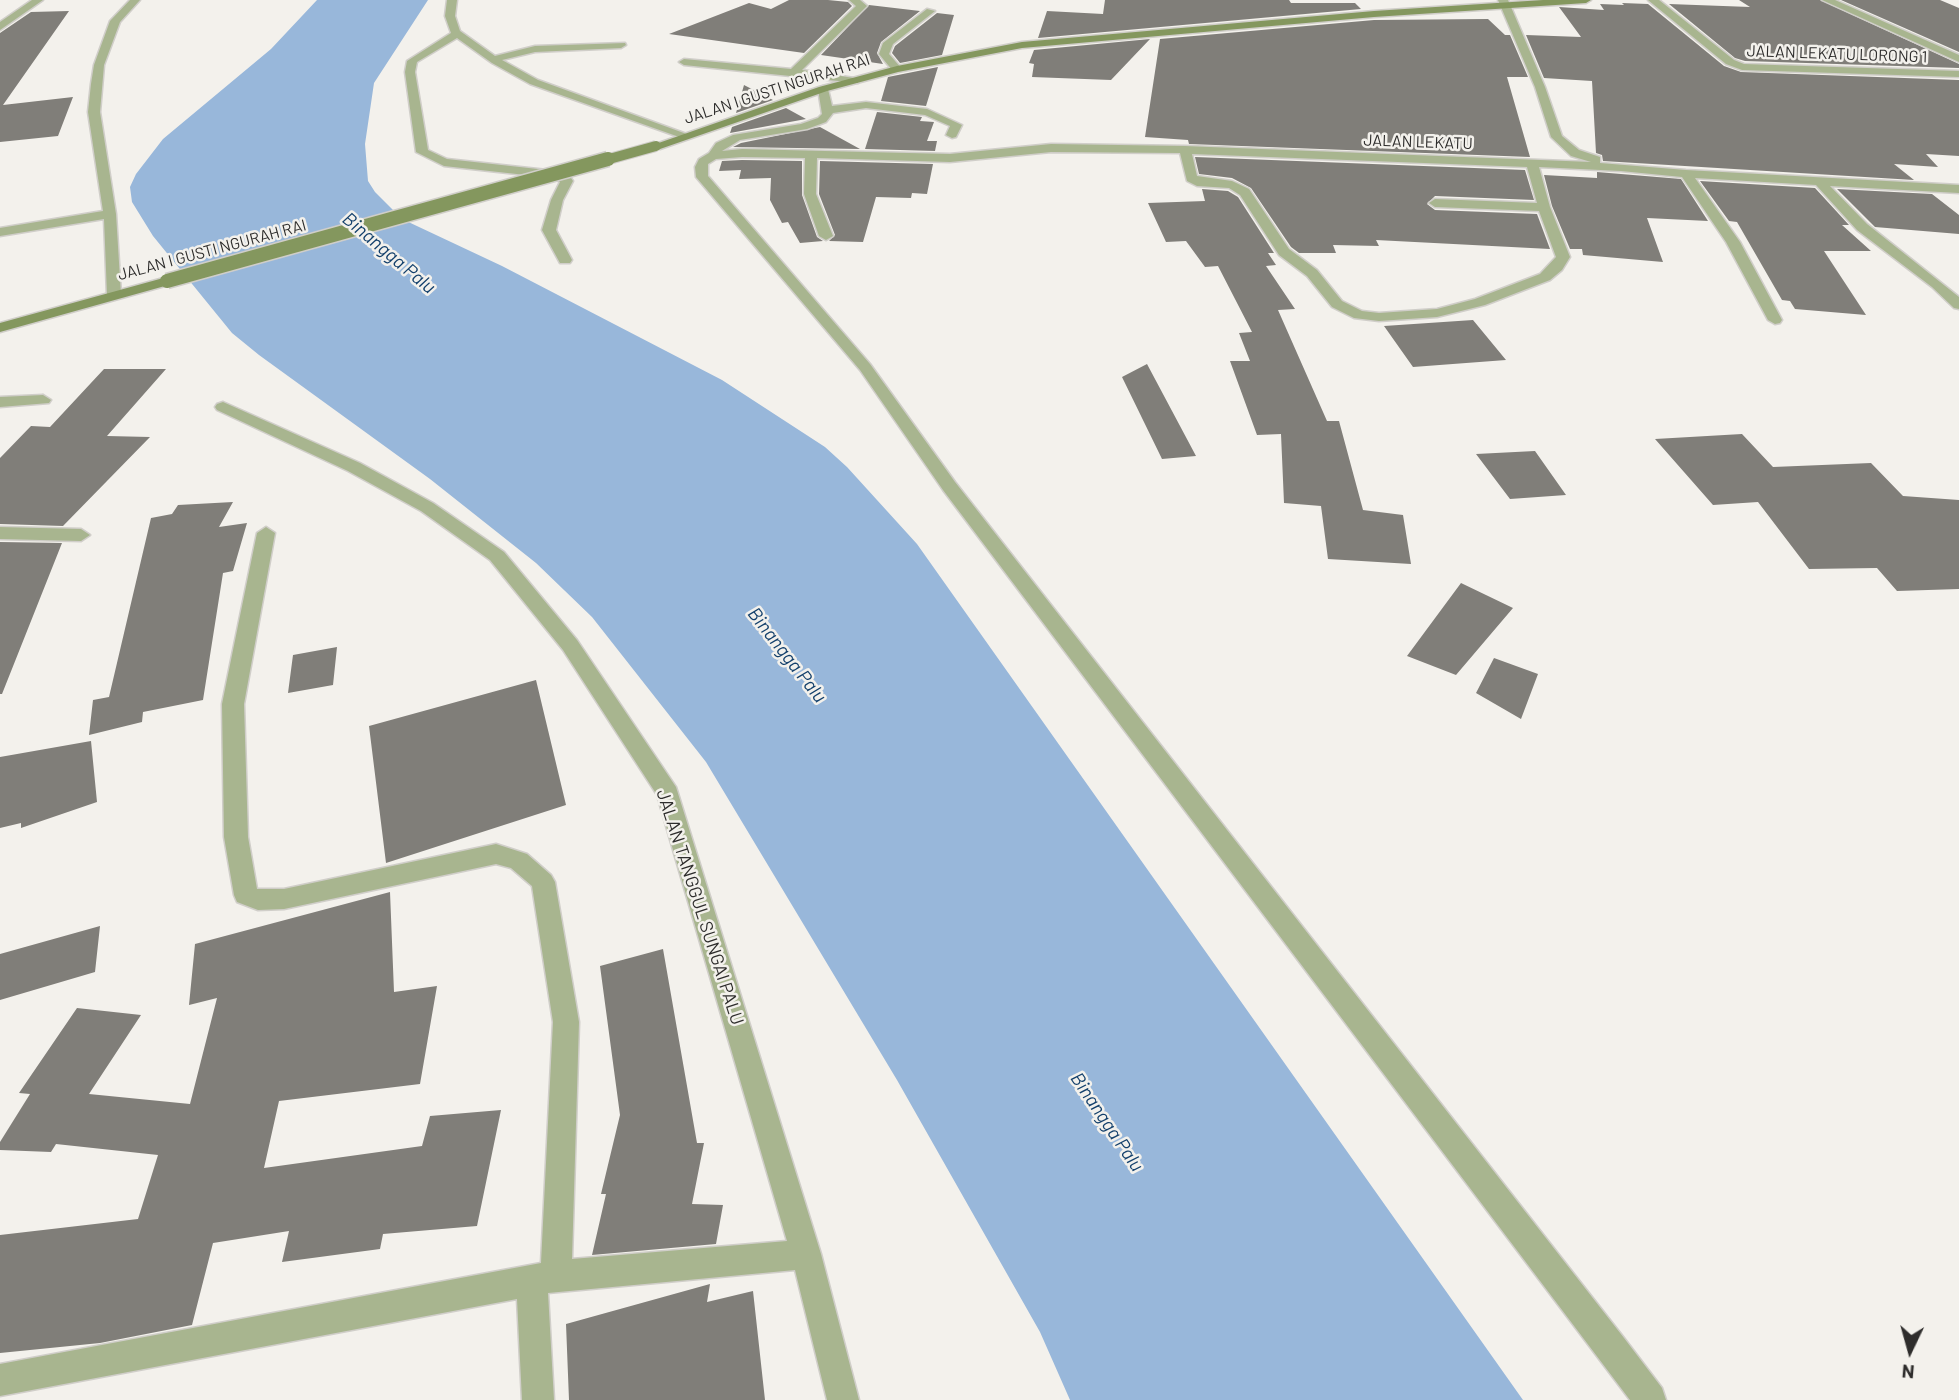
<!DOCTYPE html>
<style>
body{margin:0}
#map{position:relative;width:1959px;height:1400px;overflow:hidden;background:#f3f1ec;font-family:Barlow,sans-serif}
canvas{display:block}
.north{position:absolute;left:1875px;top:1316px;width:70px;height:70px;-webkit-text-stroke:5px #f3f1ec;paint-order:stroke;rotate:185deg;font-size:19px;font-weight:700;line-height:28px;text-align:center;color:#2e2d2c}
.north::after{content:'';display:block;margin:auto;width:24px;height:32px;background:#2e2d2c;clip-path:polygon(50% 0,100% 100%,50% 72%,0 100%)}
</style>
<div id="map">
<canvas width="1959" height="1400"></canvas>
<div class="north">N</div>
</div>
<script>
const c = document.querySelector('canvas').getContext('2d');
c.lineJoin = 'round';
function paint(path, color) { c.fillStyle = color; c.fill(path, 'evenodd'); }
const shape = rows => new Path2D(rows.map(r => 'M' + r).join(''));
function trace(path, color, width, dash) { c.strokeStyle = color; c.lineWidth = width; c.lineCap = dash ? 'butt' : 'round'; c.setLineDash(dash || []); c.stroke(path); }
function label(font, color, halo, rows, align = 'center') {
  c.font = font + ' Barlow,sans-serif'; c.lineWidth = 5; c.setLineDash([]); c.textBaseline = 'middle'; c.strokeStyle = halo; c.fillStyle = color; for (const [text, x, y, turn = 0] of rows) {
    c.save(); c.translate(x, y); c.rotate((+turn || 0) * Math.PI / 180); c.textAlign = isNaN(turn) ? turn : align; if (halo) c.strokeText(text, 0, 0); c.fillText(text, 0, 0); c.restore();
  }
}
paint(shape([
 [317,0,428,0,374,83,365,144,368,181,375,192,402,219,502,266,722,380,825,447,847,467,917,544,1523,1400,1070,1400,1040,1332,897,1080,706,762,592,617,536,563,430,479,259,355,232,333,153,236,132,202,130,187,136,174,163,139,271,49]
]), '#98b7da');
paint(shape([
 [789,0,828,0,848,2,852,6,804,53,669,34,749,3,771,9],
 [1105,0,1289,0,1291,3,1355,3,1361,9,1038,38,1047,11,1103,14],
 [1739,0,1820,0,1959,64,1959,68,1745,61,1735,58,1669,4,1750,7],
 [1841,0,1940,0,1959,8,1959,52],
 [1622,3,1648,4,1724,66,1741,72,1959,80,1959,156,1926,154,1938,167,1894,164,1914,180,1603,161,1602,155,1596,153,1592,81,1544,78,1526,35,1581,37,1559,7,1604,10,1600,4,1624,5],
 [869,5,920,11,881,42,877,53,883,64,821,55],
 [69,11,3,105,73,97,58,136,0,142,0,33,31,12],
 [937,13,954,15,942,55,900,63,892,53,895,46],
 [1488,19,1505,35,1510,35,1528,77,1507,77,1530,157,1189,144,1188,140,1145,137,1160,39,1374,20],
 [1150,39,1111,80,1032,77,1034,64,1029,63,1034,50],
 [938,67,926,106,881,101,888,77],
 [744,85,773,100,736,113],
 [786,108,806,119,730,133,732,127],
 [877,112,922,117,920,121,934,122,927,141,937,141,935,151,865,149],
 [820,127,860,149,733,147,741,143],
 [1195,157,1525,170,1534,200,1435,196,1427,204,1435,210,1537,214,1550,249,1376,240,1379,246,1333,245,1336,253,1299,253,1291,247,1251,188,1232,178,1199,174],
 [742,160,802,161,802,195,817,237,823,241,800,243,788,222,782,223,770,200,771,178,739,179,741,170,719,171,722,161],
 [820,161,933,164,927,194,912,193,911,198,876,197,863,242,829,241,835,235,819,194],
 [1597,172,1681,179,1708,221,1647,218,1663,262,1583,255,1582,249,1570,249,1552,206,1544,175,1597,178],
 [1700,181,1815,188,1849,225,1842,225,1871,251,1824,251,1866,315,1795,309,1790,301,1782,300,1737,222,1729,221],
 [1202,189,1228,191,1238,197,1274,253,1268,253,1276,265,1266,266,1295,309,1278,310,1327,421,1339,421,1363,510,1403,515,1411,564,1328,559,1321,506,1284,503,1281,434,1257,435,1230,361,1250,361,1239,333,1252,332,1218,266,1205,267,1186,241,1166,242,1148,203,1205,201],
 [1837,189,1932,194,1959,215,1959,234,1875,227],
 [1473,320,1506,360,1413,367,1384,326],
 [1147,364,1196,456,1162,459,1122,377],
 [104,369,166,369,107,436,150,437,63,526,0,524,0,458,31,426,50,427],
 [1742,434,1773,467,1871,463,1903,496,1959,500,1959,589,1897,591,1877,568,1809,569,1758,502,1713,505,1655,439],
 [1535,451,1566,495,1510,499,1476,454],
 [233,502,219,527,247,523,233,571,223,573,203,700,143,712,142,722,89,735,93,700,109,697,151,518,172,514,178,505],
 [0,542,62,543,2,694,0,694],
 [1461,583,1513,608,1456,675,1407,656],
 [337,647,333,685,288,693,293,655],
 [1494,658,1538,674,1521,719,1476,693],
 [536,680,566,805,386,863,369,726],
 [91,741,97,802,21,828,21,823,0,828,0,757],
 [390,892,394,992,437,986,420,1084,279,1101,264,1168,422,1146,430,1116,501,1110,477,1226,383,1234,380,1249,282,1262,289,1231,213,1243,192,1325,100,1343,0,1353,0,1235,138,1219,158,1155,56,1144,51,1152,0,1150,0,1142,30,1094,19,1093,77,1008,141,1015,89,1094,190,1104,217,998,189,1005,195,944],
 [100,926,95,972,0,1000,0,954],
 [663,949,697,1143,704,1143,692,1204,723,1205,716,1244,592,1255,606,1194,601,1194,620,1115,600,966],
 [710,1284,707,1302,753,1291,765,1400,569,1400,566,1324]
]), '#807e79');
const minor = shape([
 [32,0,43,0,0,30,0,22,32,0],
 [130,0,140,0,120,22,104,65,100,112,116,214,121,295,114,299,107,295,104,219,0,236,0,228,103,211,88,112,91,84,94,65,110,21,130,0],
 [447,0,457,0,455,16,460,31,495,56,535,46,625,43,626,45,621,48,535,52,502,60,538,80,692,136,682,138,530,84,492,63,457,38,417,62,415,72,428,150,447,159,556,171,571,178,573,181,563,200,556,230,572,260,570,263,560,263,542,230,551,200,560,182,553,178,444,166,416,152,405,72,407,61,451,33,445,16,447,0],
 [849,0,860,0,867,6,802,70,854,78,858,79,858,83,684,65,679,62,684,59,791,69,856,6,849,0],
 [1498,0,1508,0,1545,87,1562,136,1579,150,1600,157,1600,163,1686,170,1959,185,1959,193,1830,186,1867,224,1959,297,1959,309,1954,308,1932,287,1857,230,1816,185,1695,178,1740,242,1782,320,1780,323,1775,324,1768,320,1726,242,1682,177,1621,171,1539,167,1550,207,1570,257,1562,270,1550,280,1485,305,1437,317,1379,321,1354,318,1332,307,1307,276,1279,255,1240,195,1229,188,1197,186,1187,181,1180,153,1051,152,950,162,817,158,816,194,833,236,826,240,819,236,804,194,805,158,742,157,716,159,708,164,708,176,870,364,955,482,1624,1338,1662,1388,1666,1400,1630,1400,943,490,860,370,696,177,695,167,699,159,709,153,716,143,733,135,801,124,818,118,822,114,818,89,823,86,828,89,832,106,866,102,927,109,962,125,956,137,952,138,946,135,950,126,925,115,866,108,833,113,826,122,807,129,740,140,722,151,742,149,950,154,1051,144,1185,146,1591,162,1571,156,1551,137,1535,87,1498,0],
 [1192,154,1527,167,1537,203,1435,199,1429,203,1435,207,1539,211,1556,257,1540,274,1475,299,1437,309,1379,313,1362,311,1342,301,1317,270,1289,249,1249,189,1232,181,1197,176,1192,154],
 [1648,0,1659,0,1734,60,1744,64,1959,71,1959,77,1742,70,1726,64,1648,0],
 [1822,0,1835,0,1959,55,1959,62,1822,0],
 [927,9,935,11,893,44,889,54,902,69,893,71,879,54,883,43,927,9],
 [43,395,51,400,49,403,0,407,0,397,43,395],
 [223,402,360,463,433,503,504,552,577,640,676,787,821,1254,859,1400,827,1400,795,1270,548,1293,554,1400,522,1400,517,1299,0,1396,0,1364,541,1263,553,1022,532,886,511,868,496,864,284,909,258,910,237,902,234,895,224,837,222,704,257,533,266,527,275,533,244,704,248,837,257,889,284,889,496,844,527,854,551,875,555,882,579,1022,572,1259,787,1241,657,795,563,650,490,560,421,511,348,471,217,410,215,407,217,404,223,402],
 [0,527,81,529,90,535,81,541,0,539,0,527]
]);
const secondary = shape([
 [1543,0,1591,0,1586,3,1374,17,1022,48,898,72,827,91,660,149,650,146,819,87,897,66,1022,42,1374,11,1543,0],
 [167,277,172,278,172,284,0,332,0,323,167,277]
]);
trace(minor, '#d0cec9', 3);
trace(secondary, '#d0cec9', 3);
paint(minor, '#a8b58f');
paint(secondary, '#84975e');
const secondaryBridgeFar1 = shape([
 [602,161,656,146]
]);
const secondaryBridge = shape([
 [167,281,608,159]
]);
trace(secondaryBridgeFar1, '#d0cec9', 12, []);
trace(secondaryBridge, '#d0cec9', 17, []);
trace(secondaryBridgeFar1, '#84975e', 10);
trace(secondaryBridge, '#84975e', 14);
label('16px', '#2e2d2c', '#f3f1ec', [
 ["JALAN LEKATU LORONG 1",1837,54,2],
 ["JALAN I GUSTI NGURAH RAI",777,89,-18],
 ["JALAN LEKATU",1418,142,2],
 ["JALAN I GUSTI NGURAH RAI",212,250,-15]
]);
label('18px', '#2e2d2c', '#f3f1ec', [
 ["JALAN TANGGUL SUNGAI PALU",700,907,72]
]);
label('italic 19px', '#13406c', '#f3f1ec', [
 ["Binangga Palu",389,253,40],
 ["Binangga Palu",787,655,52],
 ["Binangga Palu",1107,1122,56]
]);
</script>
